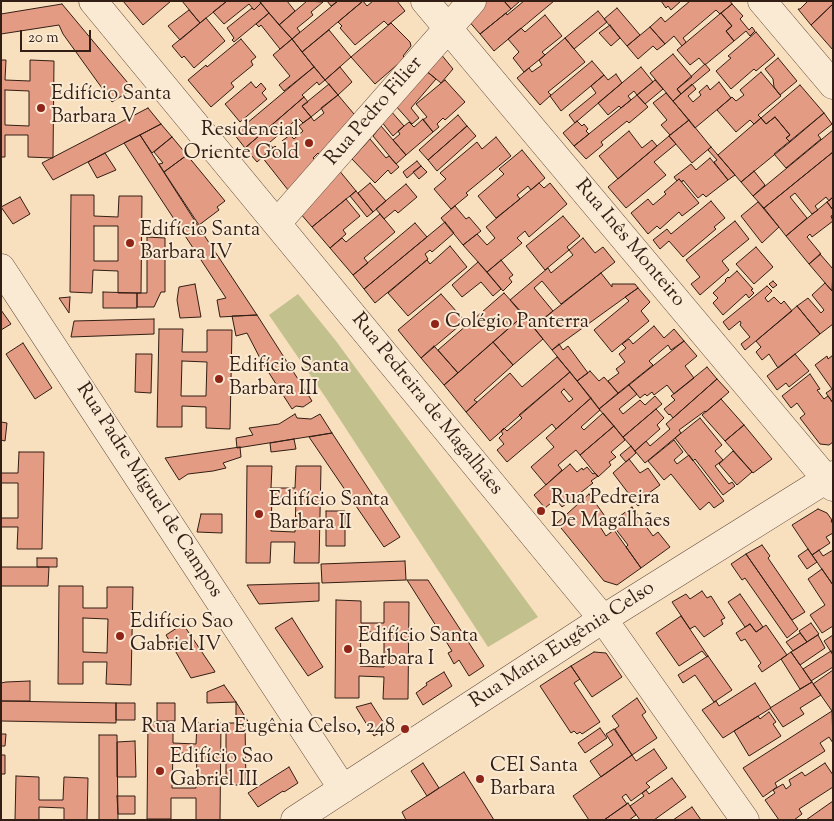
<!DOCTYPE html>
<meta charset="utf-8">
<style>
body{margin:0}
#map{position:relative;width:834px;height:821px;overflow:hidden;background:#f8dfbd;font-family:"Sorts Mill Goudy",serif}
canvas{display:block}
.frame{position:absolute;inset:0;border:2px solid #321e14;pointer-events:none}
.scale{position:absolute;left:20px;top:30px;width:71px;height:22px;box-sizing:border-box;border:2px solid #321e14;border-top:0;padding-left:6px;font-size:15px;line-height:18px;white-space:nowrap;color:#321e14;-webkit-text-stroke:4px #faead4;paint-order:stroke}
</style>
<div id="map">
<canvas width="834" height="821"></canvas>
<div class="frame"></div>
<div class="scale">20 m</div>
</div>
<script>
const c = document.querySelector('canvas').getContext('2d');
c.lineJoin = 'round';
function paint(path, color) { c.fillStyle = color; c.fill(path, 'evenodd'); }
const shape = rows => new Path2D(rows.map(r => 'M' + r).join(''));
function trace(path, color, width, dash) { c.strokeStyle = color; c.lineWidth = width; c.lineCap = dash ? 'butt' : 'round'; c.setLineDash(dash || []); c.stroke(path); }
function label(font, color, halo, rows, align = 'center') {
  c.font = font + ' "Sorts Mill Goudy",serif'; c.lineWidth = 4; c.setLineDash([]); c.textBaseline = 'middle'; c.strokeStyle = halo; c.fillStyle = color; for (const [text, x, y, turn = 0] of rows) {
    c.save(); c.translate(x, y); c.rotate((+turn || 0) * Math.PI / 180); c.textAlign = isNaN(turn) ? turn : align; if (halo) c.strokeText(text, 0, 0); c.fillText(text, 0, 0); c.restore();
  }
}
paint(shape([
 [298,294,336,341,538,617,488,647,326,398,269,315]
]), '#c2c08d');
const building = shape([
 [123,1,171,1,143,25,123,1],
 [182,1,227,1,200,23,182,1],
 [227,1,259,1,261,3,254,10,249,4,224,24,213,12,227,1],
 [259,1,287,1,295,11,279,25,259,1],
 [307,1,323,2,311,12,313,15,297,28,300,32,292,39,279,25,307,1],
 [327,1,338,1,331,6,327,1],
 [338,1,363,1,302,52,292,39,338,1],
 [363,1,367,6,373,1,397,1,405,11,388,25,384,21,355,45,340,28,342,26,338,22,363,1],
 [482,1,504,1,511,9,480,34,467,19,482,1],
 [504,1,520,1,511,9,504,1],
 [524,1,554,1,494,51,480,34,506,13,507,15,524,1],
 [661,1,681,1,671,10,668,6,666,8,661,1],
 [690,1,730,1,732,4,720,14,716,10,683,38,686,42,682,46,674,36,665,44,650,27,661,17,665,22,690,1],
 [808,1,833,1,833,4,811,25,798,9,800,9,808,1],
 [261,3,269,13,234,42,232,40,234,38,227,28,252,8,254,10,261,3],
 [62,4,133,89,112,102,63,34,59,25,1,34,1,14,62,4],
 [732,4,743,16,740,19,749,30,752,27,755,31,750,36,746,31,734,41,726,31,732,26,721,13,732,4],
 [833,4,833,50,811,25,833,4],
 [617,8,640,35,627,46,604,19,617,8],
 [189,10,200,23,180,40,168,26,189,10],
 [598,11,607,22,574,49,565,38,598,11],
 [269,13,292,39,280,49,261,25,259,27,256,24,269,13],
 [721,13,732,26,726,31,734,41,705,65,699,58,690,65,677,50,721,13],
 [545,15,562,36,542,52,545,55,524,72,513,58,519,52,508,39,521,28,525,32,545,15],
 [206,18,225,41,194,68,184,56,182,58,172,46,206,18],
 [391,23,410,42,411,46,403,56,405,58,375,84,351,57,391,23],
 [610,25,620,38,611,46,599,33,610,25],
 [650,27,665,44,657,50,653,46,638,59,627,46,650,27],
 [329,30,351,57,325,80,302,52,329,30],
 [756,32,775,55,756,71,754,69,731,89,716,71,731,58,728,56,756,32],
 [565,38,585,62,548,92,551,95,540,105,517,78,529,68,532,72,542,65,539,60,565,38],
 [241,39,256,57,251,61,253,65,231,83,234,87,211,107,188,80,206,65,207,67,241,39],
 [292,39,314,67,284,91,279,85,290,76,273,55,292,39],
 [440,53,453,69,441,83,425,70,440,53],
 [673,54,692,77,677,89,681,94,673,101,650,73,673,54],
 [778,58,797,81,780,95,774,87,773,79,765,69,778,58],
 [1,60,6,60,5,80,30,81,30,60,54,61,53,158,28,157,28,135,5,135,5,157,1,157,1,60],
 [5,90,29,91,29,126,5,125,5,90],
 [592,61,604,75,561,111,550,96,592,61],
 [705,64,710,70,681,94,677,89,705,64],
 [314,67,325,80,319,85,317,82,302,95,304,97,245,148,234,134,314,67],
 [340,67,352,82,338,95,325,80,340,67],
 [641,67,653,82,637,95,634,91,628,96,631,100,621,108,619,106,608,115,598,103,641,67],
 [425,70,436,79,411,108,419,118,412,124,395,105,425,70],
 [761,72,781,96,758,115,761,118,754,124,750,120,736,132,717,110,732,97,736,101,744,95,740,90,761,72],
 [616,74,622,83,575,123,569,115,596,93,591,86,604,75,608,80,616,74],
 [445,80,465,102,445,120,443,118,437,124,439,127,433,132,423,120,427,117,416,104,445,80],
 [655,80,663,89,645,104,637,95,655,80],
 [251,82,256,88,261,83,266,89,262,93,267,99,240,122,225,104,251,82],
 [719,82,731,98,695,128,673,101,692,84,696,89,688,96,693,102,701,95,699,92,707,85,710,90,719,82],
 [329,84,338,95,311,117,302,106,329,84],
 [800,85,824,113,790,142,786,138,790,135,775,117,766,124,761,118,800,85],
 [666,93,689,120,670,135,661,125,667,120,653,103,666,93],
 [338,95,359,120,323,159,318,153,313,158,319,164,292,195,262,157,275,146,280,151,286,146,282,141,290,135,294,139,303,131,299,126,311,117,314,121,324,113,321,108,338,95],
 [637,95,648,107,629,123,627,121,601,142,603,145,586,159,574,146,637,95],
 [304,97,308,102,302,106,311,117,303,123,298,118,269,143,273,148,257,162,245,148,304,97],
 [148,108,161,124,53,180,42,163,148,108],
 [390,110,404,126,393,136,381,121,390,110],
 [824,113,832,124,818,135,821,139,786,168,774,154,824,113],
 [458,115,467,126,428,160,419,150,458,115],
 [775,117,790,135,786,138,790,142,741,182,718,155,761,118,766,124,775,117],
 [423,119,433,132,406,155,393,140,400,134,398,131,409,122,414,127,423,119],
 [689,120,711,147,692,163,669,136,689,120],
 [577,121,582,126,584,124,588,129,586,131,589,134,574,146,563,133,577,121],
 [161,124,172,137,152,153,140,135,161,124],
 [381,126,406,155,396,164,373,136,381,126],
 [467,126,476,136,437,171,428,160,467,126],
 [833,130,833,152,764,208,753,196,833,130],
 [629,131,642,148,652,140,657,146,618,179,599,156,629,131],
 [140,135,202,232,257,315,220,317,217,300,226,298,124,143,140,135],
 [669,136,676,144,654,162,666,175,626,208,608,187,669,136],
 [172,137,187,155,164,172,159,164,163,163,154,152,172,137],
 [496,137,511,156,466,193,468,195,451,209,434,189,446,179,440,173,477,142,482,149,496,137],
 [370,139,386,158,389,156,399,167,391,174,388,170,375,183,352,159,370,139],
 [711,147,735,175,728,180,714,162,717,160,708,150,711,147],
 [522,150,545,178,531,190,528,186,517,195,520,199,496,218,478,196,504,174,499,169,522,150],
 [833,152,833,197,829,201,826,197,815,206,818,210,812,214,795,193,790,197,807,218,786,236,764,208,833,152],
 [105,153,116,170,97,178,88,162,105,153],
 [187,155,225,201,217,207,219,210,199,225,164,172,187,155],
 [710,158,728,180,706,197,703,194,698,198,683,180,682,182,679,179,677,181,674,177,691,164,696,170,710,158],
 [417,161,421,166,407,178,403,172,417,161],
 [421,166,427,172,419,179,413,172,421,166],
 [338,169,356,191,312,227,300,213,338,169],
 [754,171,765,185,753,196,741,182,754,171],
 [679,179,699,203,682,216,679,212,660,229,657,226,648,234,631,213,648,199,653,205,666,194,664,192,679,179],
 [370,183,386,201,373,212,358,193,370,183],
 [539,183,544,188,550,183,567,204,529,237,525,231,517,238,522,243,487,272,463,245,477,234,487,245,495,238,486,227,539,183],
 [406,184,417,197,398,213,395,210,384,219,376,209,406,184],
 [356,191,373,212,367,217,350,196,356,191],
 [71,195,94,195,94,216,118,217,119,196,142,196,141,293,118,293,118,271,93,270,92,293,70,292,71,195],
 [94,226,118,226,118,261,94,261,94,226],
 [20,197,30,214,13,224,1,207,20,197],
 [833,197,833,210,827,202,833,197],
 [346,199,360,216,343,230,346,234,330,248,312,227,346,199],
 [711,201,725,218,714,227,716,229,683,257,669,241,660,249,653,240,667,229,671,234,711,201],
 [758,202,779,227,762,243,741,216,758,202],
 [827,202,833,210,833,215,831,216,833,221,812,237,810,234,807,237,821,254,809,264,786,236,827,202],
 [455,206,466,219,469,217,481,231,463,245,441,218,455,206],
 [380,214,395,232,364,258,368,263,353,275,330,248,342,238,346,242,380,214],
 [563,216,580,236,567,247,569,250,545,270,526,246,563,216],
 [735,221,749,239,722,261,729,270,700,295,691,284,700,277,686,260,735,221],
 [445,222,454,233,432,252,430,250,425,254,428,259,375,303,364,289,445,222],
 [415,223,427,237,364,289,353,275,415,223],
 [147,237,165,238,165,292,161,292,154,307,137,307,137,293,147,293,147,237],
 [583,238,595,253,603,247,615,262,561,304,542,281,534,288,553,311,533,327,510,300,548,268,551,273,573,255,569,250,583,238],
 [450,246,467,267,408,316,388,293,427,260,430,264,450,246],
 [756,247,773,267,754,284,736,264,756,247],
 [820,254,833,269,832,291,809,264,820,254],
 [501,260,513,275,509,278,512,282,503,291,487,272,501,260],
 [478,262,501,289,493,296,481,282,462,297,452,285,478,262],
 [737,271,753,289,751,290,754,293,749,298,746,294,723,315,713,303,718,298,713,293,726,281,725,280,728,277,729,278,737,271],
 [601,273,612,287,612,284,635,284,638,288,552,350,533,327,601,273],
 [773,281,777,285,773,288,769,284,773,281],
 [825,283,833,292,833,324,820,334,797,306,808,298,821,313,824,310,812,295,825,283],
 [195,284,201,317,180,318,177,300,179,287,195,284],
 [767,286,772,291,765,298,768,302,774,297,781,304,784,301,792,311,745,350,741,344,750,337,740,325,741,323,740,321,729,330,723,322,767,286],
 [638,288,650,302,641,311,649,321,612,352,594,330,629,301,625,297,638,288],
 [103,292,137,293,137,308,103,308,103,292],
 [504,293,524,315,458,373,438,350,504,293],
 [441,294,465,321,421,358,398,330,441,294],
 [70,297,69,313,59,298,70,297],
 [797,306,820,334,778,368,769,354,762,360,756,352,761,347,756,341,797,306],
 [1,310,11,324,1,330,1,310],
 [257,315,312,401,303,407,296,406,292,409,262,362,247,333,236,336,232,316,257,315],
 [524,315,543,339,513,365,493,342,524,315],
 [154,319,154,334,71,337,74,321,154,319],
 [654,326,664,338,674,329,684,341,671,350,668,345,649,361,653,365,618,393,608,381,619,373,616,369,625,362,619,354,626,348,622,344,629,339,633,344,654,326],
 [159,329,183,329,182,352,207,352,207,330,232,330,230,429,206,428,206,407,182,406,182,427,157,427,159,329],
 [182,361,207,362,206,396,181,396,182,361],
 [684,341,697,356,685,366,694,378,674,394,667,385,654,395,652,392,647,396,645,394,640,398,629,385,684,341],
 [493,342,513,365,474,400,477,402,466,412,444,385,493,342],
 [23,343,52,388,35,399,6,354,23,343],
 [559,344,563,350,568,346,588,373,577,381,552,350,559,344],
 [434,346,458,373,444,385,421,358,434,346],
 [136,354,152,354,151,393,135,392,136,354],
 [795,354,809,371,789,387,786,383,777,390,767,376,795,354],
 [833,355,833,403,826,393,832,389,815,365,827,356,828,359,833,355],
 [557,357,570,372,490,441,466,412,510,373,522,387,557,357],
 [707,367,717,379,673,418,670,414,669,415,664,409,675,400,671,396,707,367],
 [590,371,599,381,604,377,618,393,599,409,577,381,590,371],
 [570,372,591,398,556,429,552,424,507,462,497,450,504,444,499,438,503,434,501,431,504,428,507,431,522,418,519,415,570,372],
 [564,389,573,399,569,402,561,392,564,389],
 [810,374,820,389,817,390,824,399,828,396,833,403,833,442,829,445,820,444,800,418,805,414,797,403,791,408,782,396,810,374],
 [717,379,729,392,706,412,705,411,679,430,681,433,645,463,635,451,646,441,650,446,670,429,666,424,717,379],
 [629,385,637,394,619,409,623,414,640,400,645,405,655,396,662,404,623,437,599,409,629,385],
 [591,398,600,410,581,427,584,430,603,413,614,426,580,455,576,450,558,465,562,470,546,485,531,467,554,447,546,438,591,398],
 [721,399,744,425,725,441,702,415,721,399],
 [656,409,664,418,657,425,660,429,635,451,623,437,656,409],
 [295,414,297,418,311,419,320,414,332,433,237,448,236,438,253,435,249,428,279,424,295,414],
 [700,418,722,445,715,451,723,460,715,466,729,484,732,482,735,486,723,495,695,459,693,461,675,438,700,418],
 [1,422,7,423,5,441,1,440,1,422],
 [744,425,772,459,753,473,725,441,744,425],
 [614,426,625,440,611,452,616,457,609,462,611,465,598,477,580,455,614,426],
 [332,433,400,537,384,547,309,437,332,433],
 [294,439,296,449,271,452,270,443,294,439],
 [674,440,683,452,674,460,677,464,689,455,724,501,714,508,709,502,700,510,671,474,664,480,648,461,674,440],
 [631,446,636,453,626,462,620,455,631,446],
 [240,447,241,457,223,463,226,468,213,471,188,474,179,480,165,458,240,447],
 [733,451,752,472,737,485,719,464,733,451],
 [19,452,44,452,42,549,17,549,18,527,1,527,1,518,18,518,18,483,1,483,1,473,18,473,19,452],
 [629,459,640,473,648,468,660,485,649,493,652,495,638,506,613,473,629,459],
 [570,464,577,472,582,468,583,470,587,467,593,474,595,473,598,476,591,481,593,483,562,507,556,499,545,508,534,495,570,464],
 [247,466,272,466,271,488,295,488,296,466,321,466,319,563,294,563,295,542,271,542,270,563,246,563,247,466],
 [272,497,296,497,295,532,271,531,272,497],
 [589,494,607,519,599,525,606,536,614,530,641,568,617,585,604,581,557,523,589,494],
 [632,507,653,536,658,532,670,547,641,568,626,547,628,545,611,523,632,507],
 [818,509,827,513,832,520,831,521,833,524,833,533,826,537,830,543,812,555,792,525,818,509],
 [326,511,345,511,345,546,326,546,326,511],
 [201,514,222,514,222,533,197,532,201,514],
 [762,545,770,556,768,558,805,612,792,620,746,554,762,545],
 [808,549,817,562,807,569,798,556,808,549],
 [819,550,823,556,833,550,833,585,812,555,819,550],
 [746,554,798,629,787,638,745,578,742,580,731,564,746,554],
 [37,558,57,558,57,567,37,567,37,558],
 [405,561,406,580,322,583,321,564,405,561],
 [1,567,49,567,48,586,1,586,1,567],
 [822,569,833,585,833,626,822,633,810,615,825,605,808,579,822,569],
 [407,580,428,580,484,666,469,676,459,660,454,664,448,653,452,651,407,580],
 [319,583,319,601,259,604,247,585,319,583],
 [59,586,83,586,83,608,107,608,107,587,133,587,131,685,106,684,107,662,83,662,83,684,58,684,59,586],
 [83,618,108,619,107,653,83,652,83,618],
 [702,591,707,598,711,596,725,618,721,620,723,624,704,637,695,626,690,629,672,602,686,594,690,599,702,591],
 [740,594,763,627,756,632,750,624,745,627,728,602,740,594],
 [336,600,361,601,361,623,384,623,384,602,409,602,408,699,383,699,384,677,359,676,359,698,335,698,336,600],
 [361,632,384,632,384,667,360,666,361,632],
 [681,616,708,656,707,657,702,651,679,666,656,633,681,616],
 [292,618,323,667,308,676,275,628,292,618],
 [811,623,819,634,807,642,799,631,811,623],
 [183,624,214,670,215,672,191,678,166,635,183,624],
 [750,624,756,632,766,625,787,655,762,672,758,666,761,663,745,639,741,641,736,633,750,624],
 [800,633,807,642,793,651,786,642,800,633],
 [818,635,825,648,800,665,791,652,818,635],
 [833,635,833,655,824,641,833,635],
 [831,651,833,655,833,667,811,681,803,669,831,651],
 [594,652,606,653,622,677,592,697,571,666,594,652],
 [791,652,812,682,800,689,781,659,791,652],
 [708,656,732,690,714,702,695,675,683,683,678,675,708,656],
 [571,666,580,679,574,683,600,722,582,734,580,732,577,734,574,731,571,733,540,686,571,666],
 [833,670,833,711,832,711,813,684,833,670],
 [444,672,452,686,423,705,416,693,427,685,426,683,444,672],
 [30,681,30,701,1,701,1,683,6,682,30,681],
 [812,682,821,695,800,708,804,714,783,727,770,708,812,682],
 [755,683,771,708,723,738,702,710,716,701,719,706,755,683],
 [224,685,236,702,207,703,207,692,224,685],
 [637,698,646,712,642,715,657,738,632,755,615,729,619,726,612,716,637,698],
 [1,701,116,703,116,723,1,721,1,701],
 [236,702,249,723,245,723,246,785,226,785,226,723,236,723,236,702],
 [116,703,135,703,135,720,116,720,116,703],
 [157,703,175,703,175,721,157,721,157,703],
 [371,703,387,728,374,736,356,707,371,703],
 [832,711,833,743,829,737,820,743,825,751,775,783,777,787,763,797,743,768,832,711],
 [769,712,776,722,773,724,781,736,749,756,734,731,758,716,760,719,769,712],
 [148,722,173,722,173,743,196,744,197,723,221,723,220,820,196,820,196,798,171,798,171,819,147,819,148,722],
 [173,753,197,753,196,788,172,788,173,753],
 [600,728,607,738,585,753,578,743,600,728],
 [614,729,632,755,601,777,590,761,613,745,606,734,614,729],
 [1,734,6,734,5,746,1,746,1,734],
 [99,735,117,735,118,820,99,820,99,735],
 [135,741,136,777,117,777,117,742,135,741],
 [654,749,667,768,646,783,650,787,631,801,626,794,622,797,627,804,604,820,589,820,573,796,632,755,636,761,654,749],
 [1,755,5,755,5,774,1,774,1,755],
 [423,763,439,788,427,796,411,771,423,763],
 [825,763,833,775,833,787,799,809,802,814,794,820,779,820,765,800,775,793,773,790,783,784,786,789,791,785,789,780,802,772,805,776,825,763],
 [289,767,298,783,284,792,283,791,258,807,248,793,289,767],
 [464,772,494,820,406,820,402,812,464,772],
 [16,776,39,777,39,800,63,800,64,777,88,778,87,820,64,820,64,808,39,807,39,820,15,820,16,776],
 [672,778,686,797,654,820,640,820,630,806,644,796,642,793,646,790,649,794,672,778],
 [117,796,135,796,135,814,118,814,117,796],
 [833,801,833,820,806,820,833,801],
 [628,803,636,815,629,820,604,820,628,803],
 [692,807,701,820,673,820,692,807]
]);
paint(building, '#e49b83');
trace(building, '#321e14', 1);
const minor = shape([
 [93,1,603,619,745,820],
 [425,1,833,487],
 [762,1,833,85],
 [277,223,472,1],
 [1,268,343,789],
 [295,820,603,619,833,475]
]);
trace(minor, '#644e3e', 29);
trace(minor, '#faead4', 28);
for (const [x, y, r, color] of [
 [41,108,5,"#8f2418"],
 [309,143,5,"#8f2418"],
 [130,243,5,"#8f2418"],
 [435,324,5,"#8f2418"],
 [219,379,5,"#8f2418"],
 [541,511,5,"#8f2418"],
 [259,514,5,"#8f2418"],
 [120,636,5,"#8f2418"],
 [348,649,5,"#8f2418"],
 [405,729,5,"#8f2418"],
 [160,771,5,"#8f2418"],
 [480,779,5,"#8f2418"]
]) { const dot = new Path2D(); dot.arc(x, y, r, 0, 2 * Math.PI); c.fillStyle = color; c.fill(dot); trace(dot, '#faead4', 2); }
label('20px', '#321e14', '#faead4', [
 ["Edifício Santa",51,96],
 ["Barbara V",51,119],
 ["Residencial",299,132,"right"],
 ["Oriente Gold",299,155,"right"],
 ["Edifício Santa",140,232],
 ["Barbara IV",140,255],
 ["Colégio Panterra",445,324],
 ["Edifício Santa",229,368],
 ["Barbara III",229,391],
 ["Rua Pedreira",551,500],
 ["De Magalhães",551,523],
 ["Edifício Santa",269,502],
 ["Barbara II",269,525],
 ["Edifício Sao",130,624],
 ["Gabriel IV",130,647],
 ["Edifício Santa",358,638],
 ["Barbara I",358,661],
 ["Rua Maria Eugênia Celso, 248",395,729,"right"],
 ["Edifício Sao",170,759],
 ["Gabriel III",170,782],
 ["CEI Santa",490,768],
 ["Barbara",490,791]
], 'left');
label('20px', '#321e14', '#faead4', [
 ["Rua Pedro Filier",375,112,-49],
 ["Rua Inês Monteiro",629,244,50],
 ["Rua Pedreira de Magalhães",426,405,51],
 ["Rua Padre Miguel de Campos",148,491,57],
 ["Rua Maria Eugênia Celso",563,646,-33]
]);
</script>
